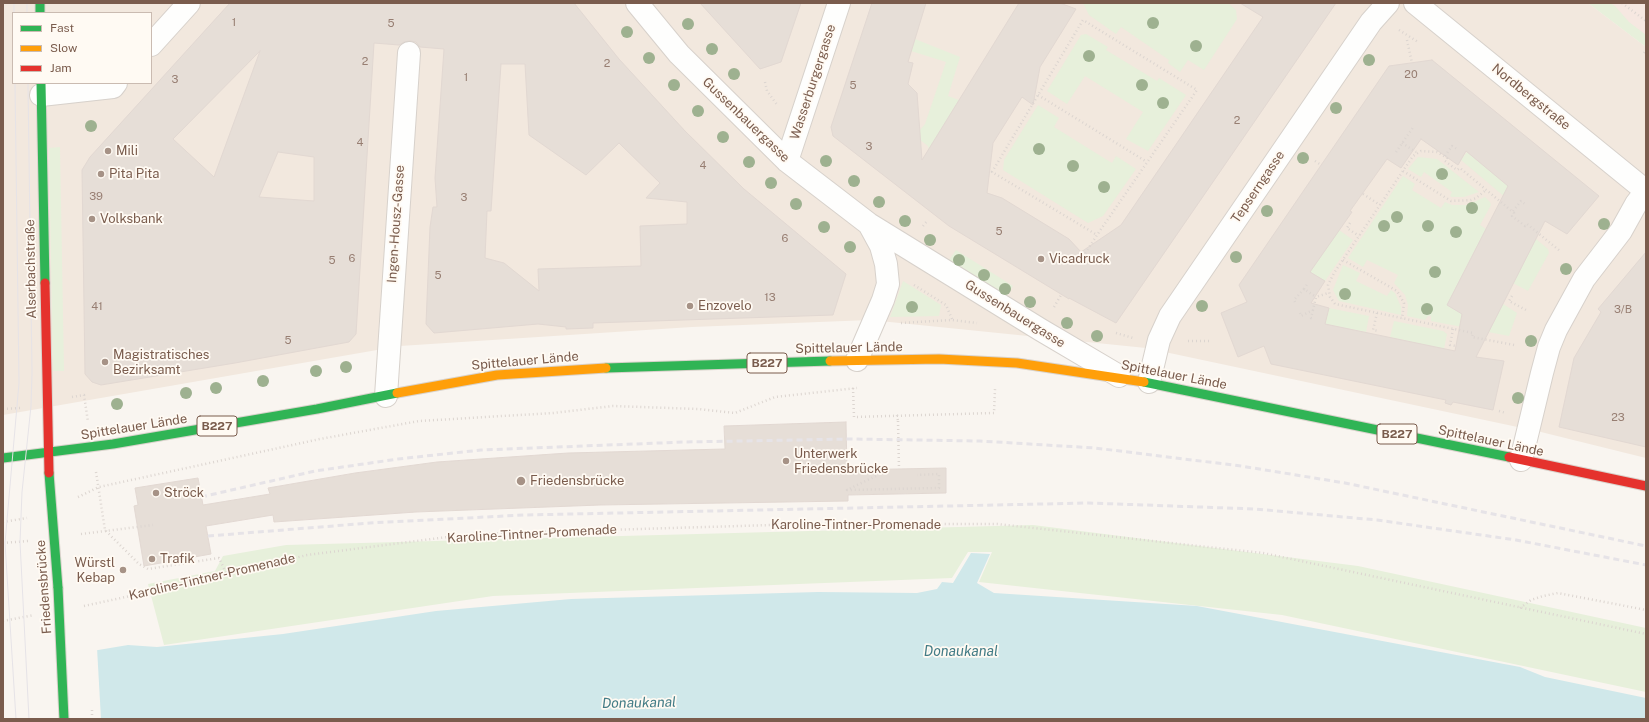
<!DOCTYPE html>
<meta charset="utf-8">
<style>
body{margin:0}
#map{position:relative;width:1649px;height:722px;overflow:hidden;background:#f9f5f0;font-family:"Public Sans",sans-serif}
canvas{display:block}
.frame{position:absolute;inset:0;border:4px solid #7a5c4d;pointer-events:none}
.legend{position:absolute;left:12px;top:12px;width:140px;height:72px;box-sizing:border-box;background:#fffaf3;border:1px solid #cabbb1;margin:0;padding:5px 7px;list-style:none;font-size:12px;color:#7a5c4d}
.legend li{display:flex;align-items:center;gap:8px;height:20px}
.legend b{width:20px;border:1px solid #cabbb1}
</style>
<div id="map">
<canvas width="1649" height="722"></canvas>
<div class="frame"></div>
<ul class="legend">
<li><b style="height:5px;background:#30b455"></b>Fast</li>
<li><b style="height:5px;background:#ff9f0a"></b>Slow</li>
<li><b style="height:5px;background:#e5322d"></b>Jam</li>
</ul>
</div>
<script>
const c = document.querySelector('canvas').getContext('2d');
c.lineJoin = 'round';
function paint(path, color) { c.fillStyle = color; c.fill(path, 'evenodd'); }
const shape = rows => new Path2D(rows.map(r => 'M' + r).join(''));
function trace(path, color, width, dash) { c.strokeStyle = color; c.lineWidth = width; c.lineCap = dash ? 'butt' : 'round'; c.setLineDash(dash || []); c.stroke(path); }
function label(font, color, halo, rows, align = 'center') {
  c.font = font + ' "Public Sans",sans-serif'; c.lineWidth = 3.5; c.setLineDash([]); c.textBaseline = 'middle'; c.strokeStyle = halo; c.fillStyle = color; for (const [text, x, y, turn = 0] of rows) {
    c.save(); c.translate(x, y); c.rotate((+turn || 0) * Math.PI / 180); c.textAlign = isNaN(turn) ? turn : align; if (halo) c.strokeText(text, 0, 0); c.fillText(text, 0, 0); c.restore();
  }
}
paint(shape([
 [3,3,1588,3,1646,47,1646,458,1541,432,1146,348,870,320,692,327,400,346,3,415],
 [13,13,151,13,151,83,13,83]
]), '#f2e8de');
paint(shape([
 [1588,3,1646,3,1646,47]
]), '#f6e8e1');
paint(shape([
 [1083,3,1228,3,1236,10,1237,19,1204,70,1188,60,1180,72,1168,63,1169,60,1121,27,1116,34,1089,15],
 [1588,3,1610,3,1615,6,1629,22,1646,35,1646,47],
 [1086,34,1108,47,1106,50,1157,81,1159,78,1186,95,1148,151,1126,139,1143,112,1085,76,1067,104,1047,91,1081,35],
 [915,39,960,57,948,96,959,100,930,155,928,146,915,136,925,124,946,62,911,51],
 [1038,105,1059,118,1054,127,1112,163,1116,156,1136,169,1103,216,1088,223,1003,170,1004,160],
 [60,147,64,371,53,371,49,148],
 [1467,152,1520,195,1512,203,1461,160],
 [1418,157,1437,159,1479,192,1464,197,1452,197,1450,196,1452,192,1424,172,1421,177,1408,169],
 [1403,176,1415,184,1412,190,1441,208,1445,202,1452,205,1467,205,1485,197,1490,202,1491,205,1480,225,1486,229,1447,305,1490,328,1503,304,1517,313,1509,336,1431,321,1431,316,1428,316,1425,320,1407,316,1408,305,1405,295,1394,283,1398,275,1367,260,1363,267,1348,258],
 [1339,230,1353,240,1325,281,1310,272],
 [1536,239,1548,249,1549,253,1528,291,1513,283],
 [956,250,1013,286,1005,299,949,263,949,260],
 [1343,265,1360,273,1356,281,1387,296,1391,290,1395,293,1401,307,1401,315,1339,301,1333,290],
 [903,281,941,305,939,316,890,317],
 [1329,308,1369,316,1366,332,1325,324],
 [1394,321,1443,331,1447,334,1444,349,1390,337],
 [1033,525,1358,566,1646,628,1646,692,1282,615,979,582,992,552,968,552,952,578,493,596,164,645,148,584,215,571,223,556,286,545]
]), '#e7f0db');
paint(shape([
 [971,553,990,554,977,583,994,593,1197,606,1520,667,1545,677,1646,698,1646,719,3,719,3,666,128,645,157,647,283,634,436,611,571,599,818,592,917,593,937,589,942,582,953,583]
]), '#d0e8ea');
paint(shape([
 [97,648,101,719,3,719,3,664]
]), '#f9f5f0');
const building = shape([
 [230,3,574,3,619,59,685,131,744,189,846,274,833,315,593,323,593,328,566,329,566,327,538,324,434,333,426,324,430,227,433,207,437,207,435,178,444,49,420,47,416,42,410,41,404,42,399,45,374,43,356,334,349,342,235,363,101,385,92,382,85,374,82,170,90,157,230,3],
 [260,51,214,177,173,139,260,51],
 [501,64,525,64,529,135,586,175,619,143,660,183,646,198,687,202,687,224,640,226,641,266,538,269,539,291,504,263,485,258,487,211,491,211,501,64],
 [278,152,314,157,314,201,259,197,278,152],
 [700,3,801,3,781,62,760,69,700,3],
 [872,3,926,3,908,62,913,63,908,84,917,93,922,160,1019,3,1060,3,1076,9,1040,67,1033,105,1022,97,993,143,987,193,1002,198,1069,239,1081,252,1121,225,1263,17,1240,3,1336,3,1116,323,1069,298,1069,299,949,226,833,136,831,127,872,3],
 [1432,60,1599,196,1567,234,1545,221,1476,357,1504,361,1493,410,1453,402,1451,405,1445,403,1446,400,1271,364,1264,346,1238,357,1221,313,1247,302,1239,285,1389,66,1432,60],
 [1421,139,1458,165,1466,151,1508,186,1447,305,1462,314,1455,351,1325,324,1329,308,1311,303,1325,281,1310,272,1352,212,1350,211,1387,159,1401,168,1421,139],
 [1646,252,1646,447,1559,427,1574,358,1601,312,1598,309,1646,252],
 [846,422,847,470,946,468,946,493,848,495,848,501,600,505,416,512,274,522,273,515,206,526,211,554,144,566,134,506,138,505,135,488,198,478,203,505,270,494,268,488,355,473,437,462,568,453,725,449,724,426,846,422]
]);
paint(building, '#e6ded7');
trace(building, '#e2d8d2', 1);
const street = shape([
 [637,3,679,54,787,161,869,224,1041,330,1119,376],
 [1415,3,1646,191],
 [151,45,189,3],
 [41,95,113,87,116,83],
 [787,161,839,3],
 [857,360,883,300,888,284,886,264,881,246,869,224],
 [1149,382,1159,340,1170,316,1371,22,1388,3],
 [386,396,409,53],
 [1521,460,1542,373,1549,347,1556,330,1584,279,1621,231,1636,204,1646,191]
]);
const fast = shape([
 [40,3,40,13],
 [41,83,45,283],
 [606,368,830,361],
 [1144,382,1509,457],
 [3,458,113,444,317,409,397,393],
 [49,473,58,588]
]);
const slow = shape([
 [830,361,939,359,1017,363,1144,382],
 [397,393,497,375,606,368]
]);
const jam = shape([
 [45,283,49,473],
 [1509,457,1646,486]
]);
trace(street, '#d7d1cb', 24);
trace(fast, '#d9d2cb', 11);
trace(slow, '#d9d2cb', 11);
trace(jam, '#d9d2cb', 11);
trace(shape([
 [1622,3,1646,21],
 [1399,30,1418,42],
 [1407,40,1412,63],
 [1644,53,1646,50],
 [765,82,767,91,778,106],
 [1038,95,1147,162],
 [1402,143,1416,152],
 [1396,152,1414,126],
 [1445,156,1452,146,1457,149],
 [1315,161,1321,165],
 [1403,171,1451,201,1471,200,1476,198,1486,190],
 [1363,194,1380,205],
 [1513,211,1521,201,1525,204],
 [1350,223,1347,228,1359,236],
 [923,226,927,221],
 [1081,260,1097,235,992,172,1083,20,1197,90,1097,235],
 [1343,260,1397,291,1404,303,1402,319],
 [914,285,946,305,952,319],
 [1304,289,1308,283],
 [1512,296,1509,301,1526,310],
 [1295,302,1294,300,1304,289,1316,297],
 [1054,307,1061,295],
 [1313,310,1311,318,1314,319],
 [1300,313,1301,316,1313,310,1316,297,1328,293],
 [1377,313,1373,330,1379,331],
 [901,323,952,320,977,323],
 [1453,329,1450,345,1456,346],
 [1116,333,1133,338],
 [1188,341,1209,341],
 [1514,345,1472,337,1473,333,1335,304,1330,297,1328,285,1334,273,1413,156,1421,151,1437,152,1447,158,1445,161,1457,170,1460,168,1514,213,1512,216,1525,226,1527,224,1560,251],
 [853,388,854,417,994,413,995,389],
 [72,397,84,395,88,422],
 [3,409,21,408],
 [1499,411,1506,413],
 [897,415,898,421],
 [96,472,105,530,139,564,148,569,219,558,227,575],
 [876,476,847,490,939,488,939,474,917,475],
 [78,497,99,487,320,439,419,421,553,413,613,406,698,409,735,413,775,397,857,388],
 [3,522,27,518],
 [81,534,153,525],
 [3,543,28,541],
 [84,606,227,575,307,555,471,534,806,524,997,524,1263,553,1646,634],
 [1520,608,1531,600,1543,596,1558,593,1646,610],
 [3,621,34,615]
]), '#dcd5d0', 2.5, [1, 3]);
trace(street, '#fefefd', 22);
trace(fast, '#30b455', 9);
trace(slow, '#ff9f0a', 9);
trace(jam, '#e5322d', 9);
trace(shape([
 [14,3,14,13],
 [27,3,27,13],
 [15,83,19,383,5,543,16,719],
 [28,83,32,373,31,406,22,492,20,542,29,719]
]), '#e6e3e7', 1);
trace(shape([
 [201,497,315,471,398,459,481,450,685,442,851,439,980,441,1095,448,1241,466,1345,483,1646,546],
 [208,536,370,523,524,515,1089,503,1255,509,1377,520,1516,540,1646,565]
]), '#e6e3e7', 3, [6, 4]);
const fastBridge = shape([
 [58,588,64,719]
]);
trace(fastBridge, '#d9d2cb', 11, []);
trace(shape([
 [898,421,899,469],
 [92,710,92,719]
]), '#dcd5d0', 2.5, [1, 3]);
trace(fastBridge, '#30b455', 9);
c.fillStyle = '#9eb190';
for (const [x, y] of [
 [1153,23],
 [688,24],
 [627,32],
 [1196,46],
 [712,49],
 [1089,56],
 [649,58],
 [1369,60],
 [734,74],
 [674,85],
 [1142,85],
 [1163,103],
 [1336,108],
 [698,111],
 [91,126],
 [723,137],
 [1039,149],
 [1303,158],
 [826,161],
 [749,162],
 [1073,166],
 [1442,174],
 [854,181],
 [771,183],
 [1104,187],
 [879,202],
 [796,204],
 [1472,208],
 [1267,211],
 [1397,217],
 [905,221],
 [1604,224],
 [1384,226],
 [1428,226],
 [824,227],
 [1456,232],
 [930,240],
 [850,247],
 [1236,257],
 [959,260],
 [1566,269],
 [1435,272],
 [984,275],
 [1005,289],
 [1345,294],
 [1030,302],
 [1202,306],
 [912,307],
 [1427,309],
 [1067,323],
 [1097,336],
 [1531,341],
 [346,367],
 [316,371],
 [263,381],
 [216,388],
 [186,393],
 [1518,398],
 [117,404]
]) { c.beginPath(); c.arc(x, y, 6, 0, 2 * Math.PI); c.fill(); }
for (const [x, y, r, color] of [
 [108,151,4,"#a69286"],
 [101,174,4,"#a69286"],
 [92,219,4,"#a69286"],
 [1041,259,4,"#a69286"],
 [690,306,4,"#a69286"],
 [105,362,4,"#a69286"],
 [786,461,4,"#a69286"],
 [521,481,5,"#a69286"],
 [156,493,4,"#a69286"],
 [152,559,4,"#a69286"],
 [123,570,4,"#a69286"]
]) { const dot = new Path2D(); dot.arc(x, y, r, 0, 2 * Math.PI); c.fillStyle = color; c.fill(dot); trace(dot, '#fffaf3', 1.5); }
label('11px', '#977e72', null, [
 ["1",234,23],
 ["5",391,24],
 ["2",365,62],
 ["2",607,64],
 ["20",1411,75],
 ["1",466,78],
 ["3",175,80],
 ["5",853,86],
 ["2",1237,121],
 ["4",360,143],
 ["3",869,147],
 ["4",703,166],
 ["39",96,197],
 ["3",464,198],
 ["5",999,232],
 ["6",785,239],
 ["6",352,259],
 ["5",332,261],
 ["5",438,276],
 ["13",770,298],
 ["41",97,307],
 ["3/B",1623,310],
 ["5",288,341],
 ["23",1618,418]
]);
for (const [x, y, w] of [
 [767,363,40],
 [217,426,40],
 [1397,434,40]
]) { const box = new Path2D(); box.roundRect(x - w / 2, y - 10, w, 20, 3); c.fillStyle = '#fffaf3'; c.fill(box); trace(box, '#7a5c4d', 1); }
label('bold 12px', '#7a5c4d', null, [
 ["B227",767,363],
 ["B227",217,426],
 ["B227",1397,434]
]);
label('13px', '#7a5c4d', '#fffaf3', [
 ["Wasserburgergasse",813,82,-72],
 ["Nordbergstraße",1531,97,39],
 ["Gussenbauergasse",746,120,44],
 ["Tepserngasse",1258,187,-56],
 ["Ingen-Housz-Gasse",396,224,-86],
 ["Alserbachstraße",31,269,-91],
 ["Gussenbauergasse",1015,314,32],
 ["Spittelauer Lände",849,348,-1],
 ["Spittelauer Lände",525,361,-5],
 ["Spittelauer Lände",1174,375,11],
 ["Spittelauer Lände",134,427,-9],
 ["Spittelauer Lände",1491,441,12],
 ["Karoline-Tintner-Promenade",856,525],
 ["Karoline-Tintner-Promenade",532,534,-3],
 ["Karoline-Tintner-Promenade",212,577,-13],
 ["Friedensbrücke",44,587,-94]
]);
label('13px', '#7a5c4d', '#fffaf3', [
 ["Mili",116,151],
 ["Pita Pita",109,174],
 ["Volksbank",100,219],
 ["Vicadruck",1049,259],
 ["Enzovelo",698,306],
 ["Magistratisches",113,355],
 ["Bezirksamt",113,370],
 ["Unterwerk",794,454],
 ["Friedensbrücke",794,469],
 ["Friedensbrücke",530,481],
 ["Ströck",164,493],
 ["Trafik",160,559],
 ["Würstl",115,563,"right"],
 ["Kebap",115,578,"right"]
], 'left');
label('italic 14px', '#437c86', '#fffaf3', [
 ["Donaukanal",961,652],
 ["Donaukanal",639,703,-1]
]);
</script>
